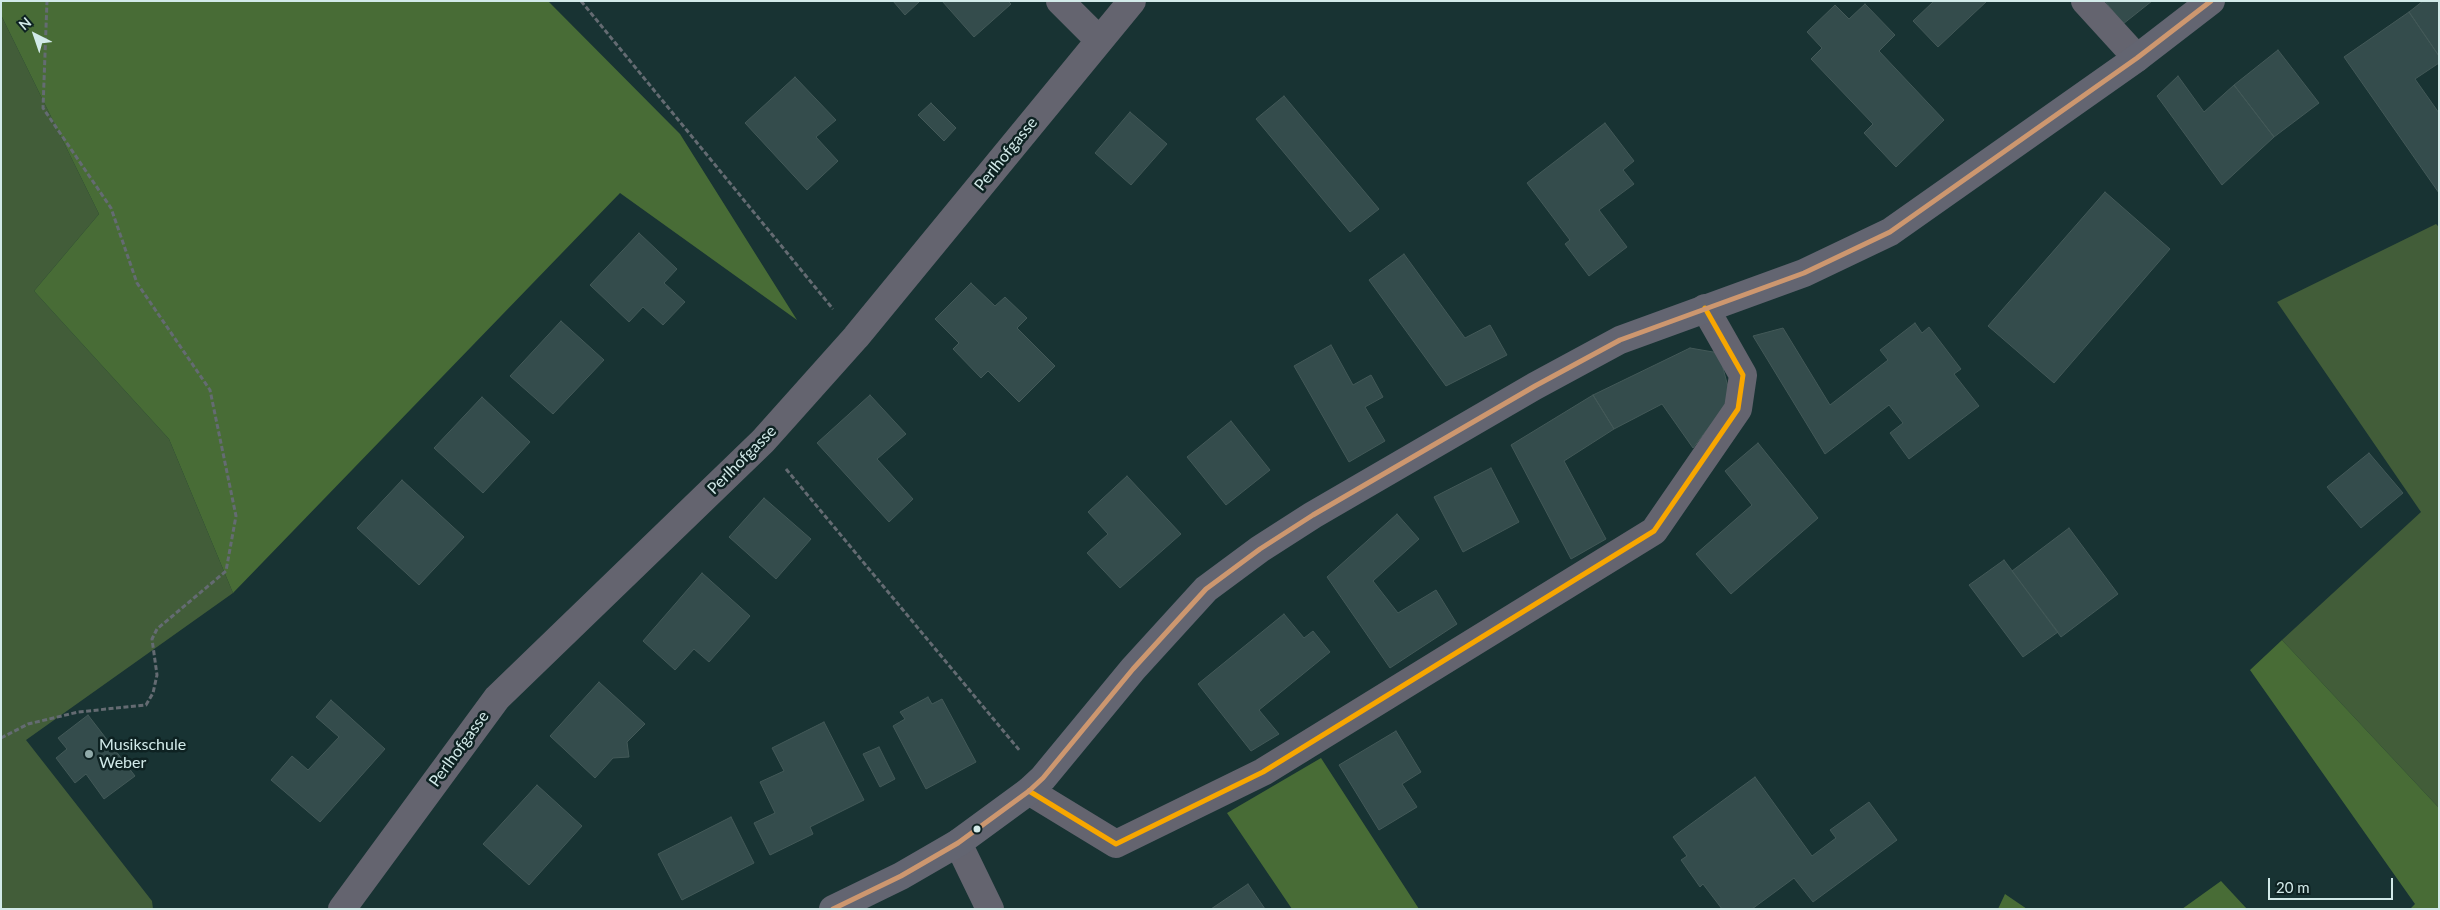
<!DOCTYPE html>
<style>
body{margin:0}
#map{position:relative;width:2440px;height:910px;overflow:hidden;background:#183333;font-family:Lato,sans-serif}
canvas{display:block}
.frame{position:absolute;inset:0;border:2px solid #d2eae9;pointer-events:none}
.north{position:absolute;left:10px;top:10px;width:50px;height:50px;-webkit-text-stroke:4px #0e2222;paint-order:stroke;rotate:319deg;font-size:14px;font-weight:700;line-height:20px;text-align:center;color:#d2eae9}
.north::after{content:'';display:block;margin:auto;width:18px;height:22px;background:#d2eae9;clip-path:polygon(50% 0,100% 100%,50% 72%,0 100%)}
.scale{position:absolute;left:2268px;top:878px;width:125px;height:22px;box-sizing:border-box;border:2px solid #d2eae9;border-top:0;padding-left:6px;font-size:15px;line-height:18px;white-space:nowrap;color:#d2eae9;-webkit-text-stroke:4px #0e2222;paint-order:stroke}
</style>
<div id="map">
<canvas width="2440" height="910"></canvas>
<div class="frame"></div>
<div class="north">N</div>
<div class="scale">20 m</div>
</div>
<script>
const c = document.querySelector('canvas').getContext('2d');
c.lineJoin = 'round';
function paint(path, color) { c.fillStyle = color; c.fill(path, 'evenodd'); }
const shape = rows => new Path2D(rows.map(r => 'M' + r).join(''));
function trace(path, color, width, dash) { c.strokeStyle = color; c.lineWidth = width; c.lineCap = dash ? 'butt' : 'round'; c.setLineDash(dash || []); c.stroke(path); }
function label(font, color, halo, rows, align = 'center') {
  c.font = font + ' Lato,sans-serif'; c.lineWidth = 5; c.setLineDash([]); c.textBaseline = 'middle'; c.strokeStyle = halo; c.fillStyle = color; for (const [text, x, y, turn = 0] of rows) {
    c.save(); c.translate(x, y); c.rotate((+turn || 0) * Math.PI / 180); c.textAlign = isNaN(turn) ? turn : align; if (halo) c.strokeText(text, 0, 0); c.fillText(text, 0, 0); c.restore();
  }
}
paint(shape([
 [1,15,99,214,34,291,169,439,233,593,26,740,152,901,153,909,1,909],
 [2436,224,2439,227,2439,808,2282,640,2421,512,2277,302]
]), '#425d39');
paint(shape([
 [1,1,548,1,680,134,797,320,620,193,233,593,169,439,34,291,99,214,1,15],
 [2282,640,2439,808,2439,909,2410,909,2415,904,2250,670],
 [1321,758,1419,909,1292,909,1227,813],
 [2221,881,2247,909,2182,909],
 [2005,894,2027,909,1998,909]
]), '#486c36');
const building = shape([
 [893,1,920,1,905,15,893,1],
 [942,1,1008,1,1011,4,974,37,942,1],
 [1934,1,1987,1,1938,47,1913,21,1934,1],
 [2105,1,2152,1,2123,24,2105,1],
 [2423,1,2439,1,2439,56,2409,12,2423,1],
 [1865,4,1895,35,1879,51,1944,120,1896,167,1864,133,1873,124,1811,59,1822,48,1807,32,1835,5,1849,19,1865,4],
 [2409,12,2439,56,2439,63,2415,79,2439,113,2439,193,2344,57,2409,12],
 [2278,50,2319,103,2274,137,2234,85,2278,50],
 [2178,76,2204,112,2234,85,2274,137,2222,185,2157,96,2178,76],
 [795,77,836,120,816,137,838,161,807,190,745,123,795,77],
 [1284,96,1379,209,1350,232,1256,119,1284,96],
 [931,103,956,128,944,141,918,115,931,103],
 [1130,112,1167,144,1131,185,1095,153,1130,112],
 [1605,123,1634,161,1623,170,1634,184,1599,210,1627,247,1589,276,1565,244,1570,240,1527,183,1605,123],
 [2105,192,2170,249,2054,383,1988,326,2105,192],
 [639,233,677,269,664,283,685,302,663,325,643,307,629,322,590,285,639,233],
 [1404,254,1465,338,1490,325,1507,355,1446,386,1369,280,1404,254],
 [971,283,995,306,1005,297,1027,318,1017,328,1055,366,1019,402,988,371,981,378,953,349,959,343,935,319,971,283],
 [561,321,604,360,553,414,510,376,561,321],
 [1915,323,1922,333,1929,327,1961,369,1954,374,1979,406,1909,459,1890,433,1903,423,1889,405,1825,454,1753,336,1783,328,1830,405,1888,360,1880,350,1915,323],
 [1331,345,1353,385,1371,375,1383,397,1365,407,1385,441,1349,462,1294,366,1331,345],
 [1690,348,1719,353,1731,398,1693,448,1662,404,1614,429,1593,395,1690,348],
 [870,395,906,434,877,459,913,499,889,522,817,443,870,395],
 [1593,395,1614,429,1564,461,1606,539,1571,559,1511,445,1593,395],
 [482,397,530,442,483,493,434,448,482,397],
 [1231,421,1270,470,1226,505,1187,457,1231,421],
 [1758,443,1818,518,1731,594,1696,554,1752,505,1725,471,1758,443],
 [2369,453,2403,493,2361,528,2327,487,2369,453],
 [1491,468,1519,522,1463,552,1434,497,1491,468],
 [1127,476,1181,534,1120,588,1087,553,1108,534,1088,512,1127,476],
 [402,480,464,537,419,585,357,528,402,480],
 [764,498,811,539,776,579,729,537,764,498],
 [1397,514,1419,539,1373,581,1398,613,1436,590,1457,624,1390,668,1327,577,1397,514],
 [2069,528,2118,594,2061,637,2012,571,2069,528],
 [2004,560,2058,632,2023,657,1969,585,2004,560],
 [702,573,750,616,709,662,694,649,675,670,643,641,702,573],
 [1284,614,1304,638,1313,631,1330,652,1259,710,1279,734,1251,751,1198,684,1284,614],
 [599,682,645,724,627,742,629,757,613,758,595,778,550,736,599,682],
 [928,697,932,704,942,699,976,762,926,789,893,726,905,719,900,712,928,697],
 [331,700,385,749,320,822,271,780,292,756,308,770,339,737,316,717,331,700],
 [88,715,135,776,104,799,86,774,75,783,56,758,67,749,58,738,88,715],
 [824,722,864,800,810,827,813,834,770,855,754,823,775,813,760,782,784,771,772,748,824,722],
 [1396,731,1421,772,1402,784,1417,807,1379,830,1339,765,1396,731],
 [879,747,895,779,880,787,863,754,879,747],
 [1755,777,1812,856,1836,838,1830,830,1869,802,1897,840,1813,902,1794,878,1752,909,1722,909,1703,884,1700,887,1681,860,1687,856,1673,837,1755,777],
 [537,785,582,826,529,885,483,844,537,785],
 [731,817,754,863,682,900,658,854,731,817],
 [1248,884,1265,909,1211,909,1248,884]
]);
paint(building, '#344c4c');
trace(building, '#435958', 1);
trace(shape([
 [581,1,833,309],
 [786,469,1020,751],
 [1,738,28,724,78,712,146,705,153,693,157,675,152,639,157,629,226,571,236,516,210,390,137,283,111,208,43,108,47,1]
]), '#646b72', 3, [5, 2.5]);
trace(shape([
 [1060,1,1099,40],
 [2085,1,2137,58],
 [1029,791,1116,844,1263,772,1654,531,1738,409,1743,375,1705,308],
 [958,843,990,909],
 [342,909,497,698,763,441,856,337,1132,1]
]), '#64646f', 28);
trace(shape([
 [833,909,901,876,958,843,1029,791,1043,778,1133,669,1206,589,1260,549,1313,515,1535,386,1620,340,1804,273,1890,232,2137,58,2211,1]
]), '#636571', 28);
trace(shape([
 [1029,791,1116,844,1263,772,1654,531,1738,409,1743,375,1705,308]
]), '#f7a600', 5);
trace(shape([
 [833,909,901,876,958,843,1029,791,1043,778,1133,669,1206,589,1260,549,1313,515,1535,386,1620,340,1804,273,1890,232,2137,58,2211,1]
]), '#cd976f', 5);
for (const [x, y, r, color] of [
 [89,754,5,"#91aaa9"],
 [977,829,4.5,"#d2eae9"]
]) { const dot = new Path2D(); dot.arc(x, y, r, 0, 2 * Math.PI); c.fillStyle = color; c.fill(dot); trace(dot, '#0e2222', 2); }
label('16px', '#d2eae9', '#0e2222', [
 ["Perlhofgasse",1006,154,-51],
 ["Perlhofgasse",742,460,-45],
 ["Perlhofgasse",459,749,-54]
]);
label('16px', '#d2eae9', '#0e2222', [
 ["Musikschule",99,745],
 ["Weber",99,763]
], 'left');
</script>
